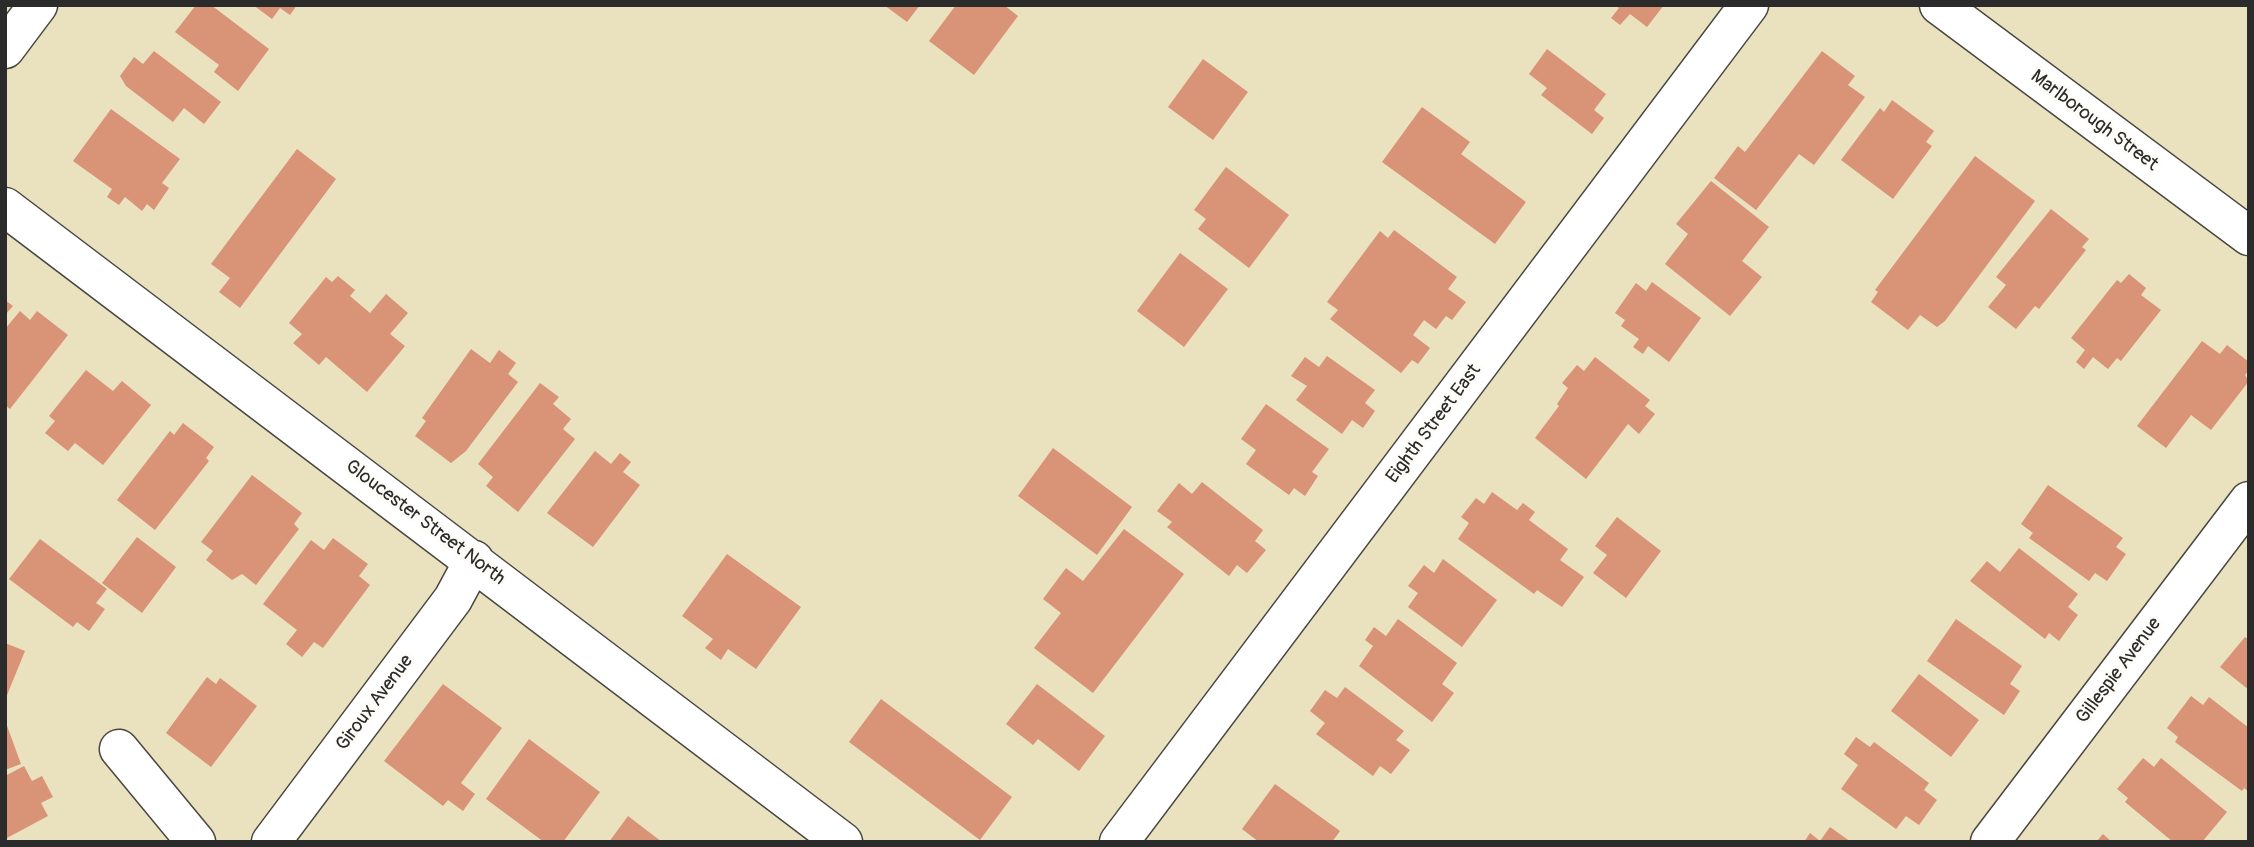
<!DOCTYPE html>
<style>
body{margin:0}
#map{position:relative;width:2254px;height:847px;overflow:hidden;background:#eae1bf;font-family:Pangolin,sans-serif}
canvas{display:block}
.frame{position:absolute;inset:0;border:7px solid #2b2b2b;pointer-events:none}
</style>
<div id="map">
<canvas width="2254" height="847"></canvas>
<div class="frame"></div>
</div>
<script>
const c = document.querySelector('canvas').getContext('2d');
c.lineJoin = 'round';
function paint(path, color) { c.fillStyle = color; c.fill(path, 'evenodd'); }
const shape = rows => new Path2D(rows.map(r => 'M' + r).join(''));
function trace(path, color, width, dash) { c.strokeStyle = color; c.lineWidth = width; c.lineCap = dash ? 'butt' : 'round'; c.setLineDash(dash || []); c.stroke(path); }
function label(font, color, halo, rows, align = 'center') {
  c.font = font + ' Pangolin,sans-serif'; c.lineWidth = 6; c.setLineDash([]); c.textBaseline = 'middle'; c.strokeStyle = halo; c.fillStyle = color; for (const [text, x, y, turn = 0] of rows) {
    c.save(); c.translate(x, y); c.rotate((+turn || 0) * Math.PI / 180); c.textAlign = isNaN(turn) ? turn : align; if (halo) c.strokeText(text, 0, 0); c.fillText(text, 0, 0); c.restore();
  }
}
paint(shape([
 [196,5,211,5,269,49,238,91,214,72,219,65,175,32],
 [253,5,297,5,290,15,280,8,272,19],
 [884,5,920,5,907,22],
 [956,5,1004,5,1018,16,974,75,929,41],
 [1615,5,1664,5,1647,27,1630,14,1620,25,1611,18,1619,8],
 [1547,49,1606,94,1594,110,1604,118,1592,134,1541,95,1547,88,1529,74],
 [154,51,221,102,204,124,184,108,173,122,126,86,120,76,134,57,143,64],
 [1822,51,1855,76,1848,85,1865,97,1814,165,1799,154,1756,210,1714,178,1738,146,1745,152],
 [1203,59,1248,92,1213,140,1168,107],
 [1892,100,1934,131,1926,142,1932,146,1893,199,1841,160,1880,108,1884,112],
 [1422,107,1470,142,1461,154,1526,202,1495,244,1382,162],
 [111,109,180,159,162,183,169,188,154,210,147,204,142,211,125,197,119,205,107,197,112,189,73,161],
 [297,149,336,179,240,308,219,292,230,278,211,264],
 [1975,156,2035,201,1945,321,1937,327,1920,315,1908,330,1871,302,1878,292,1875,290],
 [1226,167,1289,215,1249,268,1198,229,1206,219,1194,210],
 [1711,181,1769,227,1742,261,1762,277,1730,316,1665,264,1688,234,1676,224],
 [2051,209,2089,239,2082,247,2086,250,2039,309,2035,306,2016,329,1988,307,2006,285,1996,277],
 [1394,230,1457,277,1448,289,1466,302,1452,320,1446,316,1436,329,1424,320,1413,335,1430,348,1418,364,1412,360,1401,373,1330,319,1338,310,1327,302,1380,231,1388,238],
 [1180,253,1228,289,1184,347,1137,311],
 [2129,274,2146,288,2141,295,2161,310,2121,361,2117,358,2108,369,2093,357,2084,369,2076,362,2085,350,2071,338,2117,280,2121,283],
 [338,276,355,290,350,296,370,313,386,294,408,313,390,334,405,346,367,392,326,357,319,365,293,343,302,334,289,323,326,277,332,282],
 [1652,282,1701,318,1669,362,1648,346,1643,354,1633,347,1639,339,1621,326,1625,320,1615,313,1636,283,1646,291],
 [5,300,13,306,5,315],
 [20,311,30,320,37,311,68,335,10,409,5,405,5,329],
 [2202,341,2220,354,2227,345,2249,362,2249,370,2245,375,2249,381,2211,430,2191,415,2166,448,2137,426],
 [471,349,490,363,499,350,516,363,508,374,518,382,466,451,451,463,415,436,426,421,422,418],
 [1327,356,1375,390,1365,403,1375,411,1363,428,1352,420,1342,434,1296,400,1307,386,1291,376,1305,357,1319,367],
 [1595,357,1650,400,1645,406,1655,414,1639,434,1628,424,1586,479,1535,438,1559,406,1557,404,1568,388,1562,383,1577,365,1584,371],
 [86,370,113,391,122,381,151,405,103,465,75,443,68,451,45,433,55,421,49,416],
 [540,383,559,397,553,404,571,419,563,429,575,439,518,512,486,486,493,477,478,464],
 [1266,404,1329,449,1312,472,1318,476,1305,496,1294,488,1289,495,1246,464,1256,450,1241,439],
 [183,423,214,447,206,458,209,461,155,530,117,500,170,431,174,435],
 [1053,448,1132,507,1097,555,1018,496],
 [595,451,611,464,620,453,631,462,623,472,640,485,593,547,547,513],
 [252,475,302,513,294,524,299,529,256,585,242,574,232,580,206,560,213,551,201,542],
 [1202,482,1263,530,1255,541,1266,550,1247,573,1237,565,1229,576,1167,527,1172,522,1157,511,1179,483,1192,494],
 [2048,485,2123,538,2116,547,2126,554,2107,581,2095,573,2089,581,2029,538,2033,533,2021,524],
 [1492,492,1517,510,1523,503,1535,512,1529,520,1568,549,1560,560,1584,577,1562,607,1537,590,1534,594,1458,539,1469,523,1461,517,1476,498,1484,504],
 [1617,517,1661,551,1626,598,1593,573,1607,555,1595,546],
 [1124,529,1184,574,1093,693,1034,648,1061,613,1043,599,1066,568,1083,581],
 [137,537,176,567,142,613,102,583],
 [333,538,368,564,359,576,370,585,323,648,314,642,302,657,286,644,297,630,263,604,311,540,324,550],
 [40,539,107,589,96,603,105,609,89,631,77,622,73,627,9,579],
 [2019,548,2078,594,2068,607,2078,615,2059,641,2049,633,2045,639,1970,581,1987,561,2000,572],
 [727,554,801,607,756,669,728,649,721,660,705,648,713,639,682,616],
 [1443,559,1497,600,1462,647,1408,607,1418,593,1408,586,1424,565,1434,573],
 [1398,619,1457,663,1442,684,1454,693,1432,722,1359,666,1373,646,1365,640,1374,627,1386,636],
 [1956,619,2022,666,2010,684,2020,691,2004,715,1927,661],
 [2245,637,2249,640,2249,690,2220,667],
 [5,643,25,651,5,700],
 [1919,674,1979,720,1951,757,1891,711],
 [207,677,216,684,220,678,257,706,211,767,166,733],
 [443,684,502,728,461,783,475,794,463,811,448,800,443,806,384,761],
 [1037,684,1105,736,1079,771,1038,739,1033,745,1006,724],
 [1345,687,1404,731,1396,740,1410,750,1391,774,1380,766,1373,776,1316,734,1325,723,1310,711,1325,690,1337,698],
 [2191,696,2203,705,2209,697,2249,728,2249,792,2244,788,2242,791,2175,742,2178,737,2167,728],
 [881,699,1012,797,980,840,849,742],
 [6,723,21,764,5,770,5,724],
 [1856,737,1870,747,1874,742,1929,783,1924,790,1937,800,1919,825,1906,816,1896,829,1841,789,1858,765,1844,754],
 [529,739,600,792,563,842,544,842,486,799],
 [2143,758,2154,767,2161,758,2227,812,2202,842,2173,842,2125,802,2128,798,2117,789],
 [24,766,32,781,42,776,53,797,41,803,48,816,5,839,5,776],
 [1275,784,1340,831,1332,842,1259,842,1242,829],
 [628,816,662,842,609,842],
 [1830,827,1851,842,1804,842,1810,833,1820,841],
 [2103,834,2112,842,2096,842]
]), '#d99376');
const street = shape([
 [1939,5,2249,236],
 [5,207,843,842],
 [119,749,196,842],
 [271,842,453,599,474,560],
 [1119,842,1749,5],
 [1990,842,2249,501]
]);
const secondary = shape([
 [5,49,38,5]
]);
trace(street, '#484641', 41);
trace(secondary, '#484641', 41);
trace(street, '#fff', 38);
trace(secondary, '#fff', 38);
label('19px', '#2b2b2b', '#fdfcf7', [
 ["Marlborough Street",2094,121,37],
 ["Eighth Street East",1434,424,-53],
 ["Gloucester Street North",425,523,37],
 ["Gillespie Avenue",2119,671,-53],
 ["Giroux Avenue",375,703,-53]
]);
</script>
